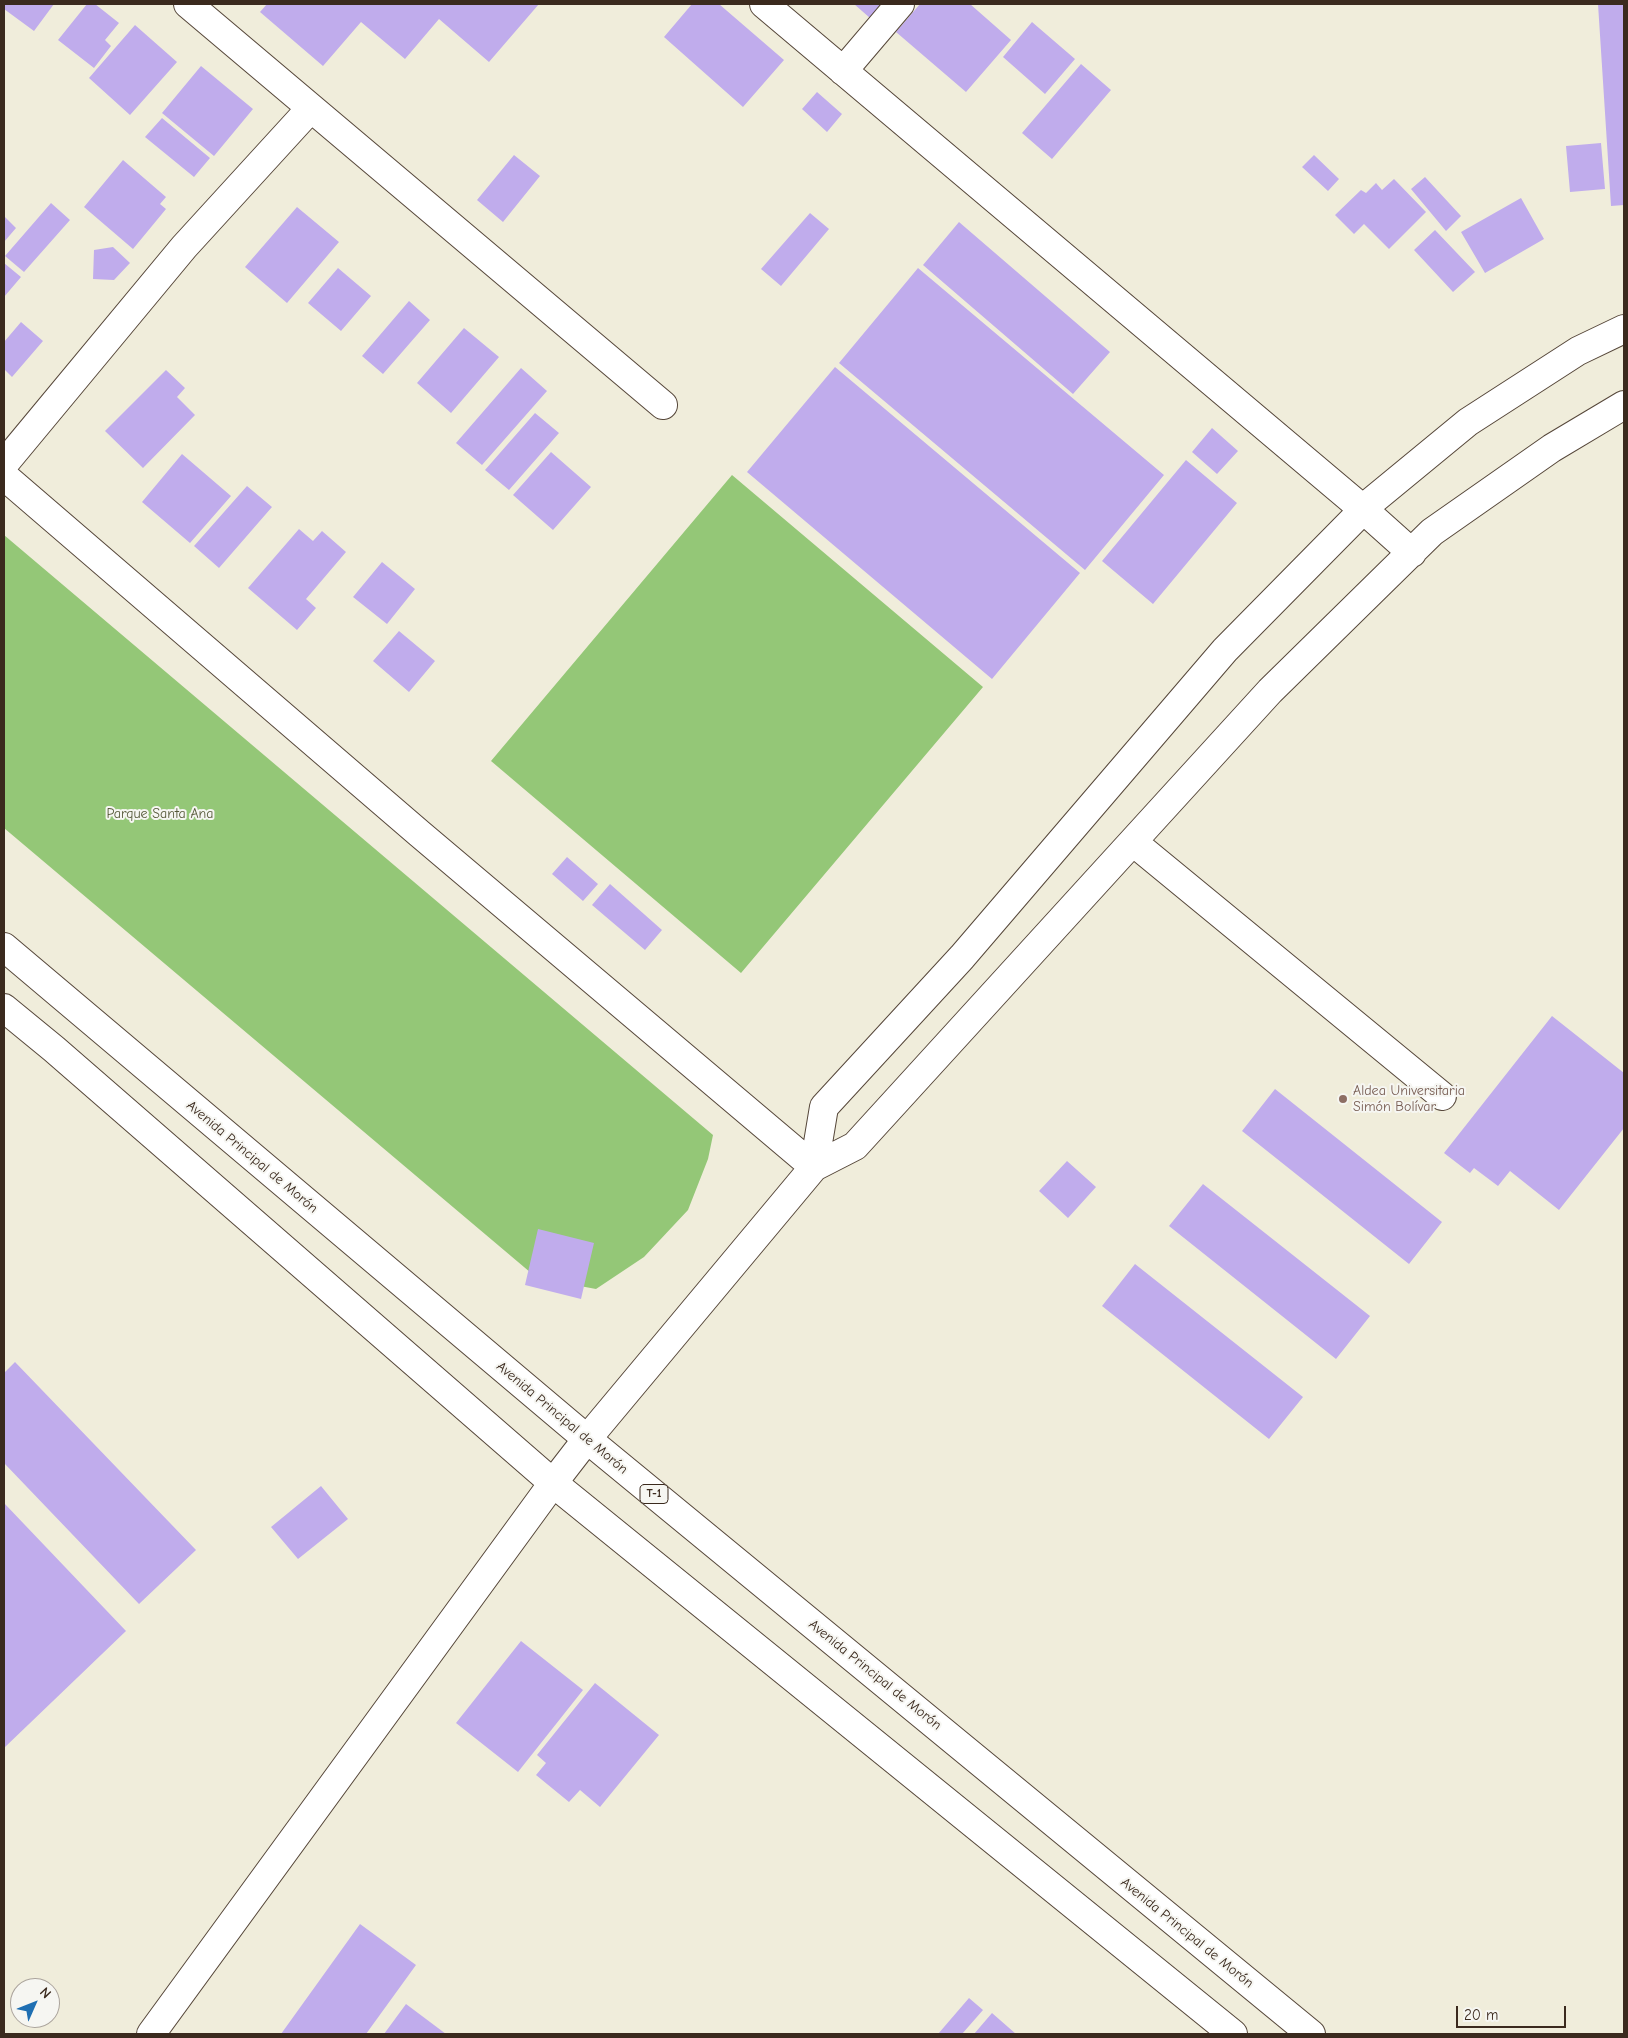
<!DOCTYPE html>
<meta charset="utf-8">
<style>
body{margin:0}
#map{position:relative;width:1628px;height:2038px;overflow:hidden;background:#f0eddb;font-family:"Comic Neue",sans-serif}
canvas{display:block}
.frame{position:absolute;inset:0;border:5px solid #3b2a1e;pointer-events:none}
.north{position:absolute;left:10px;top:1978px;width:50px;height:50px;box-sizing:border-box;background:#f6f6f2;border:1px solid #aba49d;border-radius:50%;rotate:46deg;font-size:14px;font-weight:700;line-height:20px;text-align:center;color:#3b2a1e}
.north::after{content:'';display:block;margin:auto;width:18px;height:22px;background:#1f6fb2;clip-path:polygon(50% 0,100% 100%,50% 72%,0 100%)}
.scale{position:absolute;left:1456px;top:2006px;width:110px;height:22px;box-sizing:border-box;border:2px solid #3b2a1e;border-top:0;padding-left:6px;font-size:15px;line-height:18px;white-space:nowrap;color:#3b2a1e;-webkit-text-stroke:4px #f6f6f2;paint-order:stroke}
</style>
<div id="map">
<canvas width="1628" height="2038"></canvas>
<div class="frame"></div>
<div class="north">N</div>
<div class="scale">20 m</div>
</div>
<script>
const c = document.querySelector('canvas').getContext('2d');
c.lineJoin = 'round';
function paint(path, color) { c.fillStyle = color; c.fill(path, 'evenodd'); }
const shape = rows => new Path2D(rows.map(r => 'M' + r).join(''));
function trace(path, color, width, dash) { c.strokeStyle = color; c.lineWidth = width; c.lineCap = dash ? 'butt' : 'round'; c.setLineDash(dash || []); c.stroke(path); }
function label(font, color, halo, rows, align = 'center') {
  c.font = font + ' "Comic Neue",sans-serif'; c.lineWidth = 4; c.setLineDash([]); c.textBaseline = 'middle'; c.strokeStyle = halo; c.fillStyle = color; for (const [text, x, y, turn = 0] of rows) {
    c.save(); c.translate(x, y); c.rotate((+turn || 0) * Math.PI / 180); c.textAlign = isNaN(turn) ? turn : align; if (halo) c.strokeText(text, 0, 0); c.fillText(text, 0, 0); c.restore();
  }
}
paint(shape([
 [732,475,983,687,741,973,491,761],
 [4,535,713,1135,708,1159,688,1210,644,1257,596,1289,537,1278,4,828]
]), '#94c777');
paint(shape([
 [4,4,54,4,34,31,4,9],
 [87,4,95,4,119,23,105,40,111,46,94,68,58,40],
 [267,4,539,4,489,62,439,19,405,59,361,22,323,66,260,12],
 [692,4,719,4,784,60,743,107,664,37],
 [854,4,882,4,870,18],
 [920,4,970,4,1011,40,966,92,896,32],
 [1598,4,1624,4,1624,205,1611,206],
 [1032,22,1075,59,1045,94,1003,57],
 [135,25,177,62,130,115,89,78],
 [1081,64,1111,90,1052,159,1022,133],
 [201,66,253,109,214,156,162,113],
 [817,92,842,114,827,132,802,109],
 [162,118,210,158,194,177,145,137],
 [1601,143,1605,189,1570,192,1566,146],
 [514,155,540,176,503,222,477,200],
 [1314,155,1339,179,1328,191,1302,167],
 [123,160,166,197,160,204,166,209,133,249,84,207],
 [1425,177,1461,216,1446,231,1411,189],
 [1394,179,1426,212,1389,249,1364,224,1354,234,1335,215,1361,190,1366,193,1376,183,1382,190],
 [1521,198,1544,239,1485,273,1461,232],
 [51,203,70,220,24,272,5,256],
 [297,207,339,242,287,303,245,267],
 [810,213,829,229,781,286,761,269],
 [4,216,16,228,4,242],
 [959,222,1110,352,1073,394,923,265],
 [1435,230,1475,272,1453,292,1414,250],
 [113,247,130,263,114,280,93,279,94,250],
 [4,263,21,277,4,297],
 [338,268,371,296,341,331,308,303],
 [918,268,1164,475,1085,570,839,363],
 [409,301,430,320,383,374,362,356],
 [21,322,43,341,12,377,4,369,4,342],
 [464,328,499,357,451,413,417,383],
 [835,367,1080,573,992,679,747,472],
 [521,368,547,391,482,465,456,443],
 [166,370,185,388,177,397,195,415,143,468,105,431],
 [535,413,559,433,509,490,485,470],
 [1212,428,1238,451,1217,474,1192,452],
 [551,452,591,487,553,530,513,495],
 [182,454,231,496,190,543,142,502],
 [1186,460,1237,503,1153,604,1102,561],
 [247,486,272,507,219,568,194,546],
 [299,529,313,541,322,531,346,552,306,599,316,608,297,630,248,588],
 [382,562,415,589,387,624,353,597],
 [399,631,435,661,409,692,373,661],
 [567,857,598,884,583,901,552,874],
 [610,884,662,930,645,950,592,905],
 [1552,1016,1624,1073,1624,1128,1559,1210,1510,1171,1498,1186,1474,1168,1470,1173,1444,1153],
 [1275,1089,1442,1222,1409,1264,1242,1131],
 [1067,1161,1096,1187,1068,1218,1039,1191],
 [1203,1184,1370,1316,1336,1359,1169,1226],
 [538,1229,594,1243,581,1299,525,1285],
 [1135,1264,1303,1397,1269,1439,1102,1306],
 [15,1362,196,1550,139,1604,4,1463,4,1373],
 [321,1486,348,1519,298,1559,271,1527],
 [4,1503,126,1631,4,1748],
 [521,1641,583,1690,518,1772,456,1723],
 [595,1683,659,1735,600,1807,580,1790,569,1802,536,1775,546,1763,537,1755],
 [360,1924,416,1965,366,2034,281,2034],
 [969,1998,983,2010,962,2034,938,2034],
 [406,2004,446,2034,384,2034],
 [992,2013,1016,2034,974,2034]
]), '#c0acec');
const minor = shape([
 [188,4,663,405],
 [764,4,1364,510,1412,553],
 [843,71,900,4],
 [4,464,184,247,311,108],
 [4,476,420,834,814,1167],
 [1133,842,1442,1096],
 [814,1167,824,1107,962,957,1225,650,1372,501,1468,422,1578,351,1624,329],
 [151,2034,553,1483,587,1439,814,1167,855,1146,1270,691,1432,532,1552,448,1624,405]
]);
const major = shape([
 [4,947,587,1439,1311,2034],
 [4,1008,54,1049,553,1483,1233,2034]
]);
trace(minor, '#56473a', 30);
trace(major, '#56473a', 30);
trace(minor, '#fff', 28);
trace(major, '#fff', 28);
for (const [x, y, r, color] of [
 [1343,1099,5,"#8d6e63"]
]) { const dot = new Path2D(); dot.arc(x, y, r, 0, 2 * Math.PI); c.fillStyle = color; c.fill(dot); trace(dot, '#f6f6f2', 2); }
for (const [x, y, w] of [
 [654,1494,28]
]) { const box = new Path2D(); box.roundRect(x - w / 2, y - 9.5, w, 19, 4); c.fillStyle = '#f6f6f2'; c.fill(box); trace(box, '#3b2a1e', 1); }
label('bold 12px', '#3b2a1e', null, [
 ["T-1",654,1494]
]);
label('14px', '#565939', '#f6f6f2', [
 ["Parque Santa Ana",160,814]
]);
label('14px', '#785e54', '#f6f6f2', [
 ["Aldea Universitaria",1353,1091],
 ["Simón Bolívar",1353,1107]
], 'left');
label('14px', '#3b2a1e', '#f6f6f2', [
 ["Avenida Principal de Morón",252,1157,40],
 ["Avenida Principal de Morón",562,1418,40],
 ["Avenida Principal de Morón",875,1675,39],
 ["Avenida Principal de Morón",1187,1933,39]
]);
</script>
